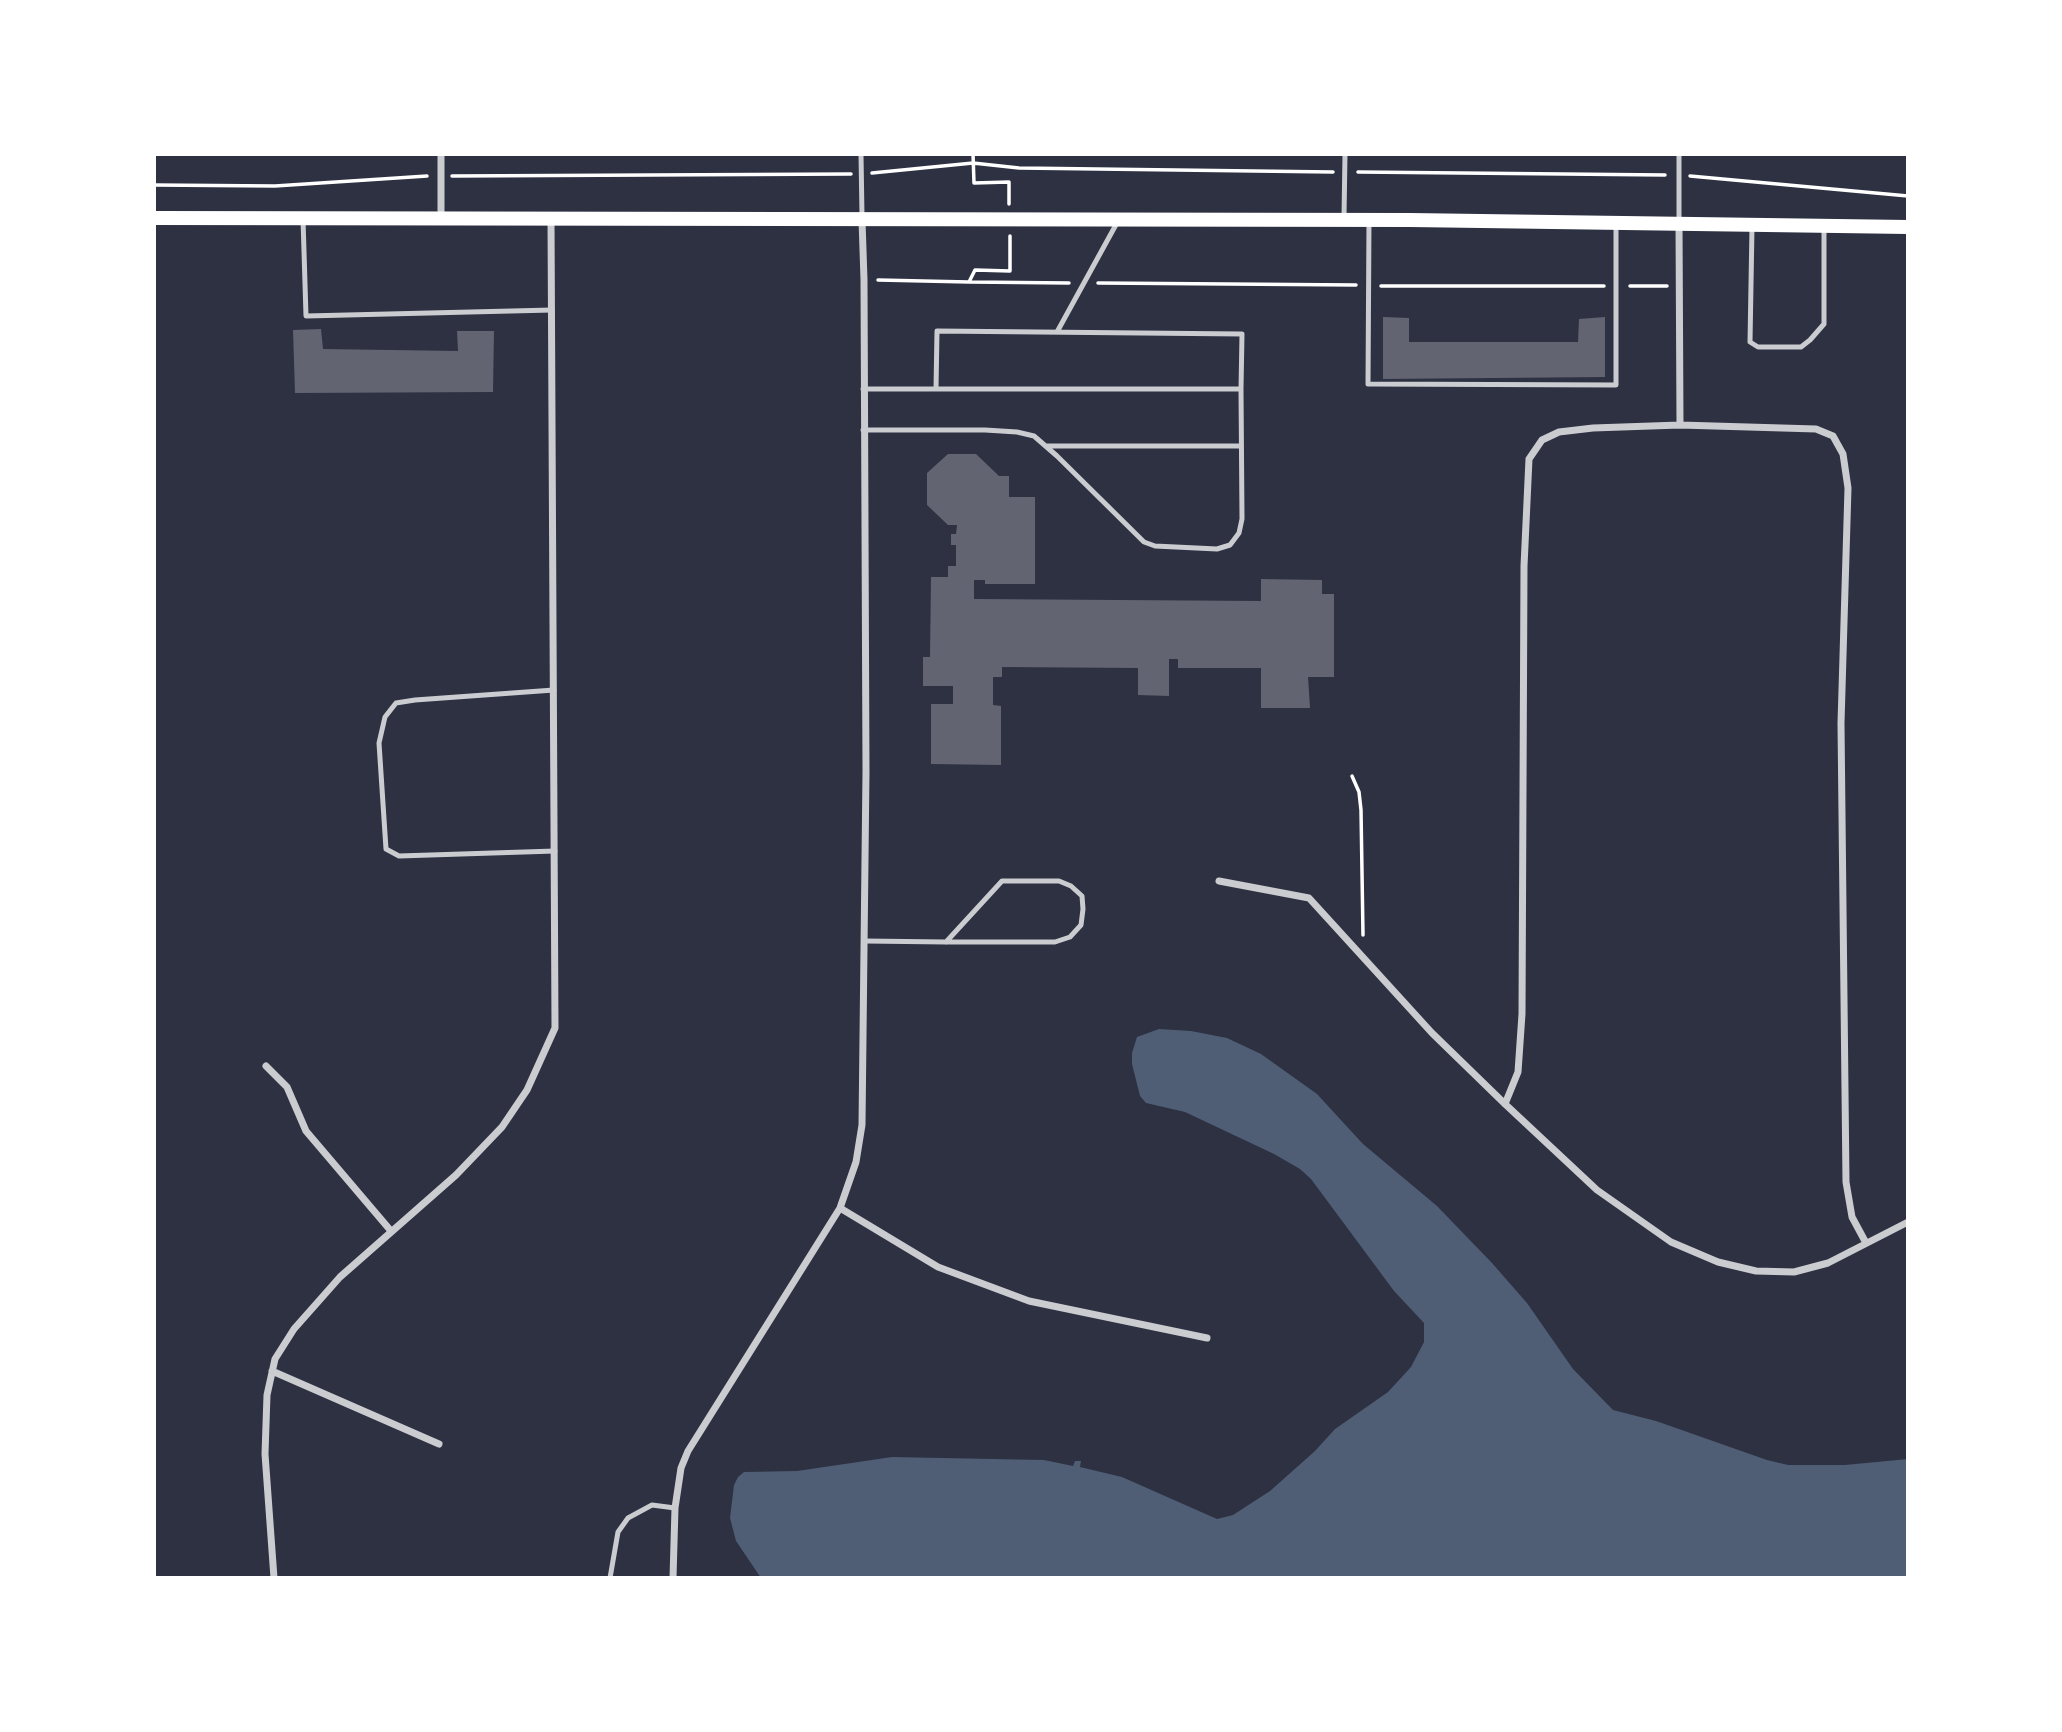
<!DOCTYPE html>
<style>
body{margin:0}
#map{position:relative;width:2062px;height:1732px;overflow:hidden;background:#2d3142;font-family:"Asap Condensed",sans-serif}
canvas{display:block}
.frame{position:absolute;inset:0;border:156px solid #fff;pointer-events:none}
</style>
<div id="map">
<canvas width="2062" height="1732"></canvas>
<div class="frame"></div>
</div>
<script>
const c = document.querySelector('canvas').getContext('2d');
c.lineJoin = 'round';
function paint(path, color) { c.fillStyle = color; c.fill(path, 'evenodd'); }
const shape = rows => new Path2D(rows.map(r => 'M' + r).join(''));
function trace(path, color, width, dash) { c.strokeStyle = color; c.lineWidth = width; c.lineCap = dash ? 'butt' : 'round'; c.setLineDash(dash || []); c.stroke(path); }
paint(shape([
 [1159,1029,1191,1031,1227,1038,1261,1054,1317,1094,1363,1144,1437,1206,1492,1263,1527,1303,1573,1369,1613,1410,1656,1421,1767,1460,1788,1465,1845,1465,1908,1459,1908,1578,761,1578,736,1541,730,1518,734,1485,738,1477,744,1472,797,1471,892,1457,1044,1460,1073,1466,1075,1461,1081,1461,1080,1467,1122,1477,1217,1519,1233,1515,1270,1491,1315,1451,1335,1429,1388,1392,1411,1367,1424,1342,1424,1323,1394,1291,1311,1179,1300,1169,1274,1154,1185,1112,1146,1103,1140,1096,1132,1064,1132,1053,1137,1037]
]), '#4f5d75');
paint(shape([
 [1383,317,1409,318,1409,342,1578,342,1579,319,1605,317,1605,377,1383,379],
 [321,329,323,349,458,351,457,331,494,331,493,392,295,393,293,330],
 [948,454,976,454,999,476,1009,476,1009,497,1035,497,1035,584,985,584,985,580,974,580,974,599,1261,601,1261,579,1322,580,1322,594,1334,594,1334,677,1308,677,1310,708,1261,708,1261,668,1178,668,1178,659,1169,659,1169,696,1138,695,1138,668,1002,667,1002,677,993,677,993,705,1001,706,1001,765,931,764,931,704,953,704,953,686,923,686,923,657,930,657,931,577,948,577,948,566,956,566,956,545,951,545,951,534,956,534,957,525,948,525,927,505,927,473]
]), '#626471');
trace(shape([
 [973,154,974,183,1009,182,1009,204],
 [1358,172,1665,175],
 [872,173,973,163,1019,168,1333,172],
 [452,176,851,174],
 [1690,176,1908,196],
 [154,185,275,186,427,176],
 [878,280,969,282,975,270,1010,271,1010,236],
 [969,282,1069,283],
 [1098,283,1356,285],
 [1381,286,1604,286],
 [1630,286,1667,286],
 [1352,776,1359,792,1361,810,1363,935]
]), '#fff', 3.5);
trace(shape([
 [861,154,862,216],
 [1344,217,1345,154],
 [303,219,306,316,552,310],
 [1369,220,1368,384,1616,385,1616,223],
 [1679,223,1679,154],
 [1752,227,1750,342,1758,347,1801,347,1810,340,1824,324,1824,228],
 [1057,332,1118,221],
 [863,389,1241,389,1242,519,1239,533,1230,545,1217,549,1155,546,1144,542,1057,456,1034,436,1017,432,985,430,863,430],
 [936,389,937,331,1242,334,1241,389],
 [1046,446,1241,446],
 [554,690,415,700,396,703,385,717,379,743,386,849,399,856,555,851],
 [865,941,946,942,1055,942,1070,937,1081,925,1083,909,1082,896,1071,886,1059,881,1002,881,946,942],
 [610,1578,618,1532,628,1518,652,1505,675,1508]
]), '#caccd0', 5);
trace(shape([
 [441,154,441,219],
 [1679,223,1680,425],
 [1219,881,1309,898,1432,1033,1505,1104,1597,1190,1671,1242,1718,1262,1756,1271,1794,1272,1828,1263,1908,1222],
 [266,1066,287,1087,306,1131,391,1231],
 [1505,1104,1518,1072,1522,1014,1524,566,1529,459,1542,440,1559,432,1593,428,1680,425,1816,429,1833,436,1843,454,1848,488,1841,723,1846,1182,1852,1217,1866,1243],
 [840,1208,938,1267,1029,1301,1207,1338],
 [272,1371,439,1444],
 [274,1578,265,1454,267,1395,275,1359,294,1329,340,1277,456,1175,502,1127,527,1090,555,1028,551,219],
 [673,1578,675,1508,681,1468,688,1451,840,1208,856,1162,862,1125,866,771,864,280,862,220]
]), '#caccd0', 7);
trace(shape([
 [154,218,1410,220,1908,227]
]), '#fff', 14);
</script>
